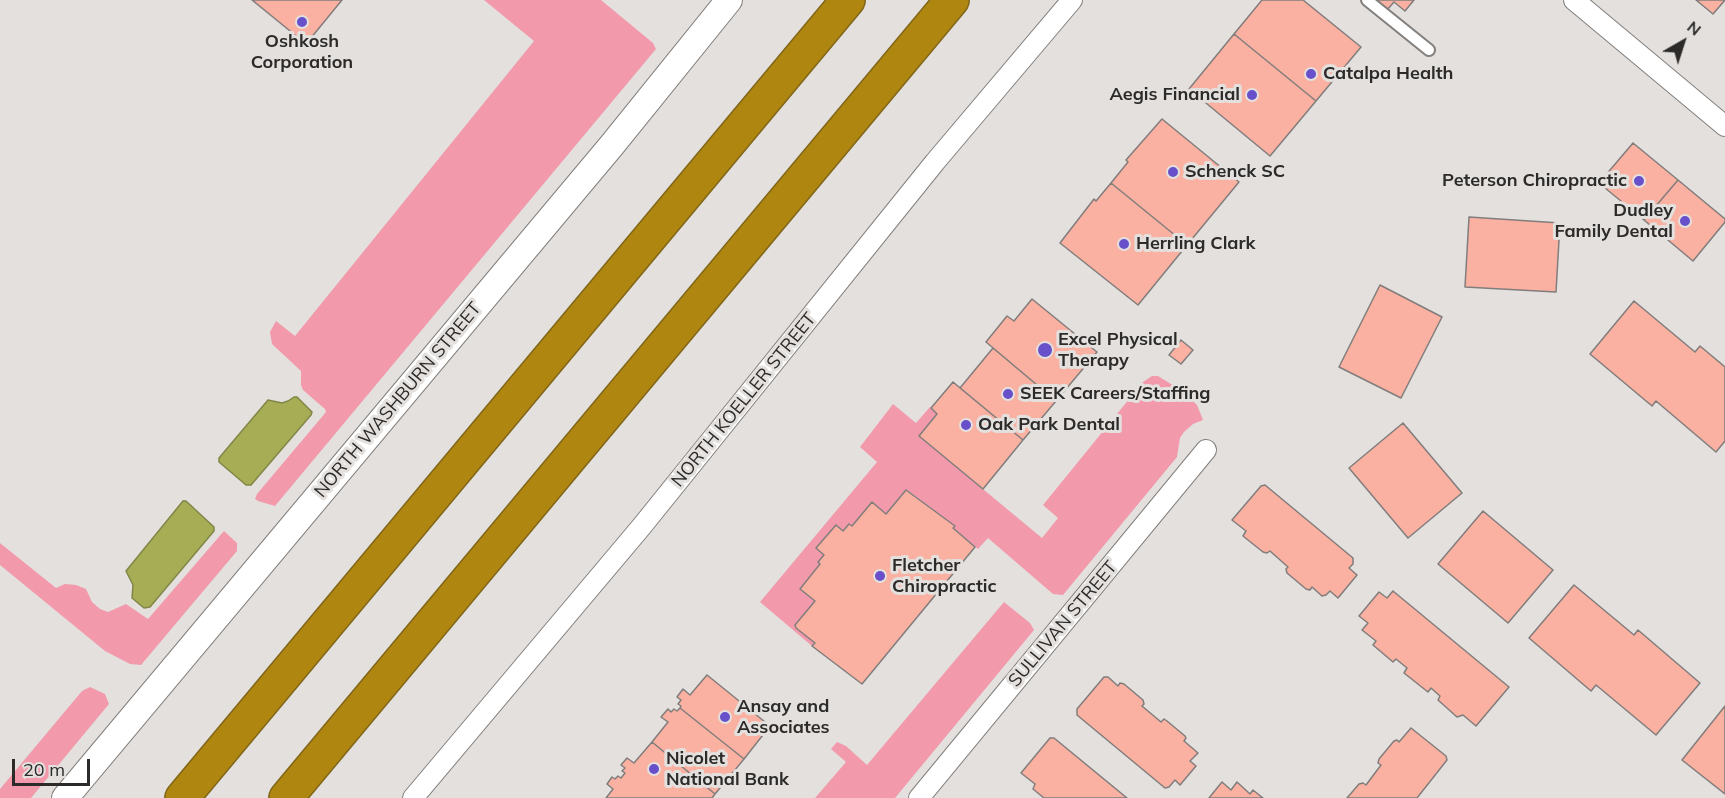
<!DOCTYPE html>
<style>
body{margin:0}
#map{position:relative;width:1725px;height:798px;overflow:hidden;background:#e3e0de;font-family:Mulish,sans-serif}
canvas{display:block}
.north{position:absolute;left:1653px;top:12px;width:60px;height:60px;-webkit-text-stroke:4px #e3e0de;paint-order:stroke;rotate:39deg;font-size:16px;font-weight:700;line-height:24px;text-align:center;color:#2c2b2a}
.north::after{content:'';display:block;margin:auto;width:21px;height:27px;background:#2c2b2a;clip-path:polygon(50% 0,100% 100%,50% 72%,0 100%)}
.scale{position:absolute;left:12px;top:759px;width:78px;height:27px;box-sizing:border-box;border:3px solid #2c2b2a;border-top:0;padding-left:8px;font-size:18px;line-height:21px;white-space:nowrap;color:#2c2b2a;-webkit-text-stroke:4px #e3e0de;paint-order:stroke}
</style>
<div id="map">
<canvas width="1725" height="798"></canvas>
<div class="north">N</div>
<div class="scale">20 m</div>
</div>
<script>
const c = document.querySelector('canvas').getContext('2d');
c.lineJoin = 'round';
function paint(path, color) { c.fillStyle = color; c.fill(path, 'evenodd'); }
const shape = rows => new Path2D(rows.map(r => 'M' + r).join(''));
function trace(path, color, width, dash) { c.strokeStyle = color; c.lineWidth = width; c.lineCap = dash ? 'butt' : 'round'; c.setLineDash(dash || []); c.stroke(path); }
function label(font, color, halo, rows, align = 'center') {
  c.font = font + ' Mulish,sans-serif'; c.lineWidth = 6; c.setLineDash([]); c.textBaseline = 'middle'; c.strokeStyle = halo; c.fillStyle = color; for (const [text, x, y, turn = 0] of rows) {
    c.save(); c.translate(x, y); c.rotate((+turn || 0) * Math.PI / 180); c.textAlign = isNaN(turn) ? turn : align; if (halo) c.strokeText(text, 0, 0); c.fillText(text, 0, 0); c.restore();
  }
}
paint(shape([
 [484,0,601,0,653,43,656,49,275,506,258,501,255,499,257,494,326,412,325,409,303,390,301,385,301,371,272,344,270,332,276,321,295,336,534,41],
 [1152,376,1158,376,1184,392,1197,405,1203,420,1193,424,1184,432,1180,438,1177,457,1063,595,1053,594,988,538,978,549,953,528,954,526,907,490,886,514,872,503,852,526,849,524,843,531,836,525,817,548,824,555,818,562,820,564,800,589,815,601,795,625,796,628,815,643,812,646,760,602,877,462,860,447,893,404,916,423,930,407,937,414,919,436,1042,538,1058,518,1043,505,1143,382],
 [224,531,237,543,237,551,141,665,130,664,105,651,0,565,0,543,56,588,65,584,76,585,86,589,92,602,100,609,108,612,126,604,148,619],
 [1004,602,1030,623,1034,630,895,798,815,798,846,762,831,749,837,742,846,746,867,765],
 [90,687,105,694,109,704,31,798,0,798,0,789,82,691]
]), '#f29aac');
const water = shape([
 [294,397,297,397,312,412,311,415,251,485,246,485,219,462,219,458,268,400,282,403,288,401,294,397],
 [183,501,186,501,214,527,214,531,150,607,144,608,132,598,133,585,126,571,183,501]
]);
paint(water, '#a6ad54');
trace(water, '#818647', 1.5);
const building = shape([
 [252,0,342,0,306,44,252,0],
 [1262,0,1303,0,1361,47,1316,101,1234,34,1262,0],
 [1374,0,1414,0,1405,11,1394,2,1387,10,1374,0],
 [1696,0,1725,0,1713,14,1696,0],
 [1234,34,1316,101,1270,156,1189,89,1234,34],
 [1162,119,1239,182,1187,245,1111,183,1128,162,1126,160,1162,119],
 [1633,143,1678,180,1644,220,1599,183,1633,143],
 [1678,180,1725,219,1725,222,1693,261,1644,220,1678,180],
 [1111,183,1187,245,1138,305,1060,243,1094,199,1096,201,1111,183],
 [1469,217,1560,223,1556,292,1465,287,1469,217],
 [1380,285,1442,317,1401,398,1339,367,1380,285],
 [1032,299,1097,352,1056,401,986,342,1007,316,1014,321,1032,299],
 [1634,301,1695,352,1700,346,1725,367,1725,441,1716,452,1656,401,1652,406,1590,354,1634,301],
 [1181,340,1193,350,1181,364,1169,355,1181,340],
 [993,348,1056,401,1023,440,960,388,993,348],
 [953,382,1023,440,983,489,919,436,937,414,931,408,953,382],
 [1403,423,1462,493,1408,538,1349,468,1403,423],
 [1265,485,1353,558,1353,564,1349,568,1357,575,1338,598,1330,591,1326,595,1322,596,1312,587,1310,590,1306,589,1287,573,1286,569,1288,567,1270,551,1267,553,1263,552,1243,536,1246,531,1232,520,1261,486,1265,485],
 [906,490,955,526,953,528,975,547,862,684,812,646,815,643,796,628,795,625,815,601,800,589,820,564,818,562,824,555,816,548,836,525,843,531,849,524,852,526,872,502,886,514,906,490],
 [1483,511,1553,570,1508,623,1438,564,1483,511],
 [1574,585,1634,635,1638,630,1700,683,1656,735,1596,685,1591,691,1529,638,1574,585],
 [1393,591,1509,687,1476,726,1463,715,1457,717,1438,700,1440,696,1431,688,1428,692,1404,673,1407,668,1396,659,1393,662,1373,645,1376,641,1362,630,1368,623,1359,616,1379,592,1387,598,1393,591],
 [707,675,770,726,744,759,680,708,681,706,678,704,681,700,677,697,683,689,690,695,707,675],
 [1104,677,1108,677,1118,686,1120,683,1124,684,1143,700,1144,704,1142,706,1161,722,1164,719,1167,721,1185,736,1186,738,1184,741,1198,753,1190,761,1196,766,1180,785,1175,780,1169,787,1165,788,1077,715,1077,709,1104,677],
 [1725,706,1725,794,1682,760,1725,706],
 [680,708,744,759,715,794,652,742,668,722,661,717,668,709,671,712,674,709,677,711,680,708],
 [1411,728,1446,756,1447,760,1417,798,1347,798,1359,784,1363,783,1366,785,1381,765,1378,763,1379,759,1394,741,1397,740,1399,742,1411,728],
 [1050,738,1054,738,1127,798,1044,798,1033,789,1035,784,1021,773,1050,738],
 [652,742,715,794,712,798,606,798,613,789,607,784,612,777,615,779,618,776,621,778,625,773,622,771,625,768,621,765,627,758,634,763,652,742],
 [1222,782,1231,790,1237,782,1250,794,1253,790,1263,798,1209,798,1222,782]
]);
paint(building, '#fbb1a1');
trace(building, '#817d7c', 1.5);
const service = shape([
 [1367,0,1429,50]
]);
const minor = shape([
 [1574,0,1725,126],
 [413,798,642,526,935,162,1072,0],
 [919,798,1206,450]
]);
const tertiary = shape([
 [65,798,612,145,729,0]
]);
const motorway = shape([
 [182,798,848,0],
 [286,798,952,0]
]);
trace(service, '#827f7d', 14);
trace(minor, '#827f7d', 22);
trace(tertiary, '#827f7d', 28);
trace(motorway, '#816619', 36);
trace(service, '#fff', 10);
trace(minor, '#fff', 20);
trace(tertiary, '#fff', 26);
trace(motorway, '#af8610', 33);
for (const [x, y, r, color] of [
 [302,22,6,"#6750c9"],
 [1311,74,6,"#6750c9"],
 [1252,95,6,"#6750c9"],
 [1173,172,6,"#6750c9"],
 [1639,181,6,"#6750c9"],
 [1685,221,6,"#6750c9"],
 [1124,244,6,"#6750c9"],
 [1045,350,8,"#6750c9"],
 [1008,394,6,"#6750c9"],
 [966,425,6,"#6750c9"],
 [880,576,6,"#6750c9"],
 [725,717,6,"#6750c9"],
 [654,769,6,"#6750c9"]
]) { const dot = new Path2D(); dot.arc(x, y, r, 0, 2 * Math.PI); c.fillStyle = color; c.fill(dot); trace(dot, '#e3e0de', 2); }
label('bold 18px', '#2c2b2a', '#e3e0de', [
 ["Oshkosh",302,42,"center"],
 ["Corporation",302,63,"center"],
 ["Catalpa Health",1323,74],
 ["Aegis Financial",1240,95,"right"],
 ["Schenck SC",1185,172],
 ["Peterson Chiropractic",1627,181,"right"],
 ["Dudley",1673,211,"right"],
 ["Family Dental",1673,232,"right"],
 ["Herrling Clark",1136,244],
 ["Excel Physical",1058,340],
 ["Therapy",1058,361],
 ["SEEK Careers/Staffing",1020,394],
 ["Oak Park Dental",978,425],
 ["Fletcher",892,566],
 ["Chiropractic",892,587],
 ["Ansay and",737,707],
 ["Associates",737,728],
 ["Nicolet",666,759],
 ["National Bank",666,780]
], 'left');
label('18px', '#2c2b2a', '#e3e0de', [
 ["NORTH WASHBURN STREET",398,400,-50],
 ["NORTH KOELLER STREET",744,400,-51],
 ["SULLIVAN STREET",1063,624,-50]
]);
</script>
